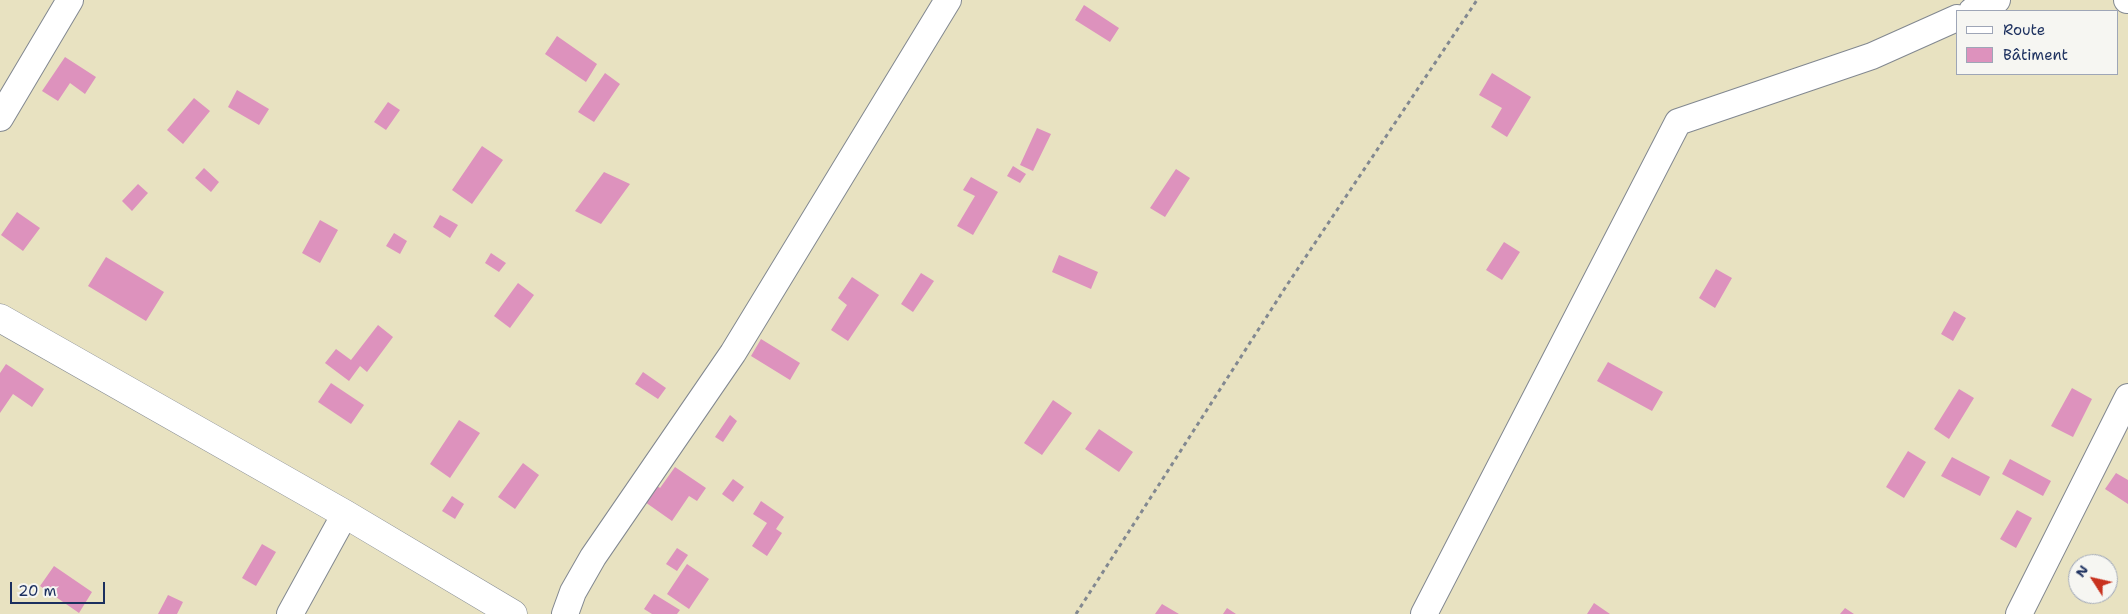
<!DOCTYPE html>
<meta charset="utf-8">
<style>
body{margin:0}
#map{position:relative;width:2128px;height:614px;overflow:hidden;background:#e8e2c1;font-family:"Shantell Sans",sans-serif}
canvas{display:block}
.legend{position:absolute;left:1956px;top:10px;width:162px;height:65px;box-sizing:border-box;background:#f6f6f2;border:1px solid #9ea6b7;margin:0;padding:6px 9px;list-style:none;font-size:15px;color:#1b2f5e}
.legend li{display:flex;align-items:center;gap:10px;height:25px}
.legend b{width:25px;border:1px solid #9ea6b7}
.north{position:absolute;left:2068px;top:554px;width:50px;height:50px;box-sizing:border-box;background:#f6f6f2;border:1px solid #9ea6b7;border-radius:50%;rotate:305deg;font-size:14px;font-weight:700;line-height:20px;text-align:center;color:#1b2f5e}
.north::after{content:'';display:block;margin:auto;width:18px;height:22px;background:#c8321e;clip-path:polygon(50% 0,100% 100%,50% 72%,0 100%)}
.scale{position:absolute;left:10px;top:582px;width:95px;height:22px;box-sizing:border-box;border:2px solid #1b2f5e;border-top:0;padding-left:6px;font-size:15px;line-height:18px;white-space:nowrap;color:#1b2f5e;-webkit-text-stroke:4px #f6f6f2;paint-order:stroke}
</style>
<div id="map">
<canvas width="2128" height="614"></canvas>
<ul class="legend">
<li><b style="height:6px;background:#fff"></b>Route</li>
<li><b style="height:14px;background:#dd92bd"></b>Bâtiment</li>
</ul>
<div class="north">N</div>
<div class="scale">20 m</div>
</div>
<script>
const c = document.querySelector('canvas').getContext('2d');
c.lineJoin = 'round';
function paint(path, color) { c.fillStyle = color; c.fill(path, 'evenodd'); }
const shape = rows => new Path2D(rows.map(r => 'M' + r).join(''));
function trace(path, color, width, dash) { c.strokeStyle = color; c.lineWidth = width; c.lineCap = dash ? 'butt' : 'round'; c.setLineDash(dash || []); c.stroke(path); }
paint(shape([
 [1084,5,1119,28,1110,42,1075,20],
 [557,36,597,64,586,82,545,54],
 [65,57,96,77,85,94,70,83,58,101,42,91],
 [605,73,620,84,594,122,578,112],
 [1492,73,1531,97,1507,137,1491,127,1502,108,1479,95],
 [237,90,269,109,259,125,228,107],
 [194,98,210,111,183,144,167,130],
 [388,102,400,110,386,130,374,122],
 [1037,128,1051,134,1033,171,1020,165],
 [482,146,503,160,472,204,452,190],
 [1013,166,1026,174,1020,183,1007,176],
 [204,168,219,182,211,192,195,178],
 [1176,169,1190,178,1165,217,1150,208],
 [604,172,630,184,601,224,575,211],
 [971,177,998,192,973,235,957,226,975,196,963,190],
 [138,184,148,193,132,211,122,201],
 [17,212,40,228,23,251,1,235],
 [440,215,458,225,450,238,433,227],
 [320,220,338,230,320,263,302,253],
 [394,233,407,241,400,254,386,246],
 [1504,242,1520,252,1502,280,1486,270],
 [491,253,506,263,499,272,485,263],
 [1059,255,1098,272,1091,289,1052,272],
 [106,257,164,292,146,321,88,286],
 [1716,269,1732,278,1715,308,1699,298],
 [921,273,934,281,913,312,901,304],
 [852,277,879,295,848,341,831,330,847,305,838,298],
 [518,283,534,295,510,328,494,316],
 [1954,311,1966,318,1953,341,1941,334],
 [378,325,393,337,367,372,360,366,349,381,325,363,336,349,351,360],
 [761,339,800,363,790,380,751,356],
 [1608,362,1663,392,1652,411,1597,381],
 [6,364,44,389,32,407,13,394,0,413,0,373],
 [643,372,666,388,658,399,635,384],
 [331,383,364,405,351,424,318,402],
 [2072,388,2092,399,2073,437,2051,426],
 [1959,389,1974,398,1949,439,1934,429],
 [1053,400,1072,413,1042,455,1024,443],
 [730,415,737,421,723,442,715,437],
 [459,420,480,433,450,478,430,464],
 [1099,429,1133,452,1119,472,1085,449],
 [1908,451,1926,462,1904,498,1886,487],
 [1952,457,1990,477,1980,496,1941,476],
 [2010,459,2051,481,2043,496,2002,474],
 [523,463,539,475,515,509,498,497],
 [675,467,706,488,697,501,689,496,672,521,645,502,657,486,660,488],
 [2116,473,2128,480,2128,504,2105,489],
 [733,479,744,487,733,502,722,494],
 [452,496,464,504,455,519,442,511],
 [761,501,784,517,776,529,782,533,767,556,752,546,767,523,753,514],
 [2017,510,2032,518,2016,548,2000,539],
 [262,544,276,552,256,586,242,578],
 [677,548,688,555,677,571,666,564],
 [687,564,709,579,689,609,667,594],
 [54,566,92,592,79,613,40,586],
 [654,594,680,610,677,614,652,614,644,609],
 [168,595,183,602,177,614,158,614],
 [1594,603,1610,614,1587,614],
 [1162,604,1179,614,1155,614],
 [1227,608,1236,614,1223,614],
 [1845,608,1854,614,1840,614]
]), '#dd92bd');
const street = shape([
 [2127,0,2128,0],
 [1972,11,1997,0],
 [0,118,70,0],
 [290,614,345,514],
 [565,614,573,592,593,557,733,353,948,0],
 [1424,614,1678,122,1872,56,1957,18],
 [2019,614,2128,397]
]);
const highway = shape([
 [0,318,345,514,513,614]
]);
trace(street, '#828890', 28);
trace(highway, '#828890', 29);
trace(shape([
 [1076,614,1287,285,1477,0]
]), '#828890', 3, [4, 4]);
trace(street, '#fff', 26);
trace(highway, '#fff', 28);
</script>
